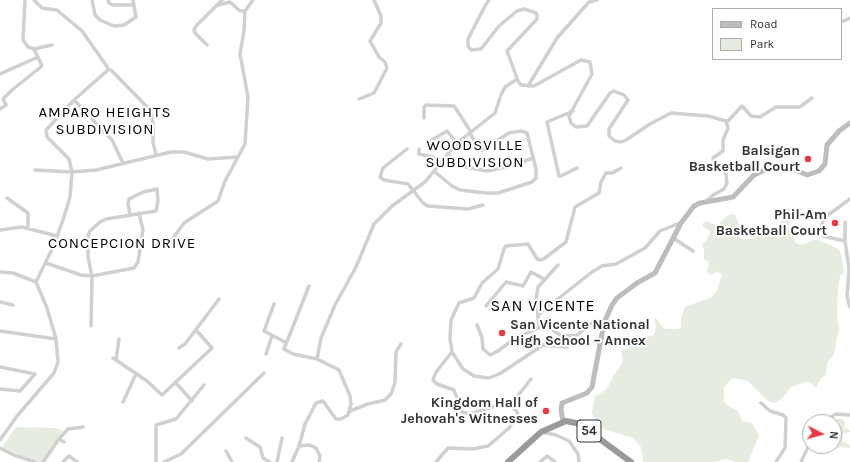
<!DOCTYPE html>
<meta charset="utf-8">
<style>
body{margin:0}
#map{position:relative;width:850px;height:462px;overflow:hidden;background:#fff;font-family:Karla,sans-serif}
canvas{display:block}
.legend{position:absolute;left:712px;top:8px;width:130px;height:52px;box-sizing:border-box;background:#fff;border:1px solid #adadad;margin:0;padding:5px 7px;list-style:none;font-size:12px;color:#333}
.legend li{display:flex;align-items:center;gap:8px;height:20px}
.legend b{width:20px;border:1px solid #adadad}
.north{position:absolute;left:802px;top:414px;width:40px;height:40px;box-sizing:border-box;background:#fff;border:1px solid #adadad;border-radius:50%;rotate:96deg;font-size:11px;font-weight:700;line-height:16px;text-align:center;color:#333}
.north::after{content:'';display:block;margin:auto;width:14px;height:18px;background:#e63946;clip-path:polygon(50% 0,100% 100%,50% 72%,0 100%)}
</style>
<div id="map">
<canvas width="850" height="462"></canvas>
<ul class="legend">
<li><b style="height:5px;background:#bdbdbd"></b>Road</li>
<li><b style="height:11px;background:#e6ecdf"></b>Park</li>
</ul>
<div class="north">N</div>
</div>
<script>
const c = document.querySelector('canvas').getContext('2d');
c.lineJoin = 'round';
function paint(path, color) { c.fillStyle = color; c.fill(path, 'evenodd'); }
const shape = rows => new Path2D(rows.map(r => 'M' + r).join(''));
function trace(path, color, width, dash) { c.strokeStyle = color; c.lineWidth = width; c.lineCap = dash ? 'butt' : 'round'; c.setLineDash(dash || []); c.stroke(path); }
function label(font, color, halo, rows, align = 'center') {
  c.font = font + ' Karla,sans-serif'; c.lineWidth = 4; c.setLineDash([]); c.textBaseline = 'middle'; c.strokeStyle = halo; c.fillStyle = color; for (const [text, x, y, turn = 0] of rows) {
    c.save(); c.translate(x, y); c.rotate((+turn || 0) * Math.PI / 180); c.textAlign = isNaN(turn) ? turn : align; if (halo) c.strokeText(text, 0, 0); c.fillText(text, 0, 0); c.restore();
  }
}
paint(shape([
 [782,207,787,207,798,216,789,224,788,227,796,243,802,245,813,240,818,240,839,249,842,257,844,273,840,276,838,289,837,316,839,329,834,354,827,363,826,375,821,378,816,388,810,382,805,382,791,387,783,398,775,403,768,401,748,381,733,378,729,381,724,388,724,401,727,405,738,411,742,421,752,423,759,435,748,462,735,462,727,459,714,462,643,462,641,447,633,438,606,430,597,424,592,413,595,396,603,392,608,387,612,378,623,362,621,351,633,346,639,339,654,335,656,326,654,318,656,318,664,329,678,329,681,327,681,318,685,307,712,297,717,290,722,275,718,271,711,275,707,272,709,262,704,259,704,250,702,244,706,241,710,234,709,230,703,227,702,224,706,221,715,225,720,223,728,215,734,214,738,221,741,239,753,239,775,229,782,220],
 [840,419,843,419,845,423,844,428,850,430,850,432,843,434,842,441,850,445,850,448,840,447,834,450,834,439,839,436,840,428,839,424,834,424,835,420],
 [16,427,56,428,63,431,42,462,37,462,2,447]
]), '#e6ecdf');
trace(shape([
 [34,0,42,8,57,10,82,31,108,68],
 [92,0,95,15,100,20,114,26,124,25,136,17,133,0],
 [108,0,109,3,113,5,134,5],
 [489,0,485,6,468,39,468,46,471,50,481,49,499,26,517,11,524,9,536,13,537,15,537,19,507,51,518,81,521,85,534,86,581,60,590,62,592,74,569,116,571,123,576,127,587,126,610,93,614,91,624,95,628,100,609,129,609,136,615,141,621,142,626,140,650,124,671,113,708,116,726,121,728,128,723,140,723,151,713,158,715,165,726,173,727,183,724,189,713,195,706,202],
 [218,5,230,2,240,11,245,11],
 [841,22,850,18],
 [207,45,195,33,194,30,196,26,222,0],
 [34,49,52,45],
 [111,70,151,111,153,124,153,143,156,154],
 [0,74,38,57],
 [528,86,557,38,589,2,597,0],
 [501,95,505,87,517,79],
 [359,99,374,93,387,68,385,62,379,57,370,41,381,23,381,16,374,0],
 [74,100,112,140,123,163],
 [0,109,6,105,3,99,12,90,42,66,34,49,28,47,23,40,25,0],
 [573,111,547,122,559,176,561,176,577,168],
 [424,118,424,107,426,105,454,106,471,132],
 [727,122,742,106,751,116,760,117,776,107,800,107,812,98],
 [432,140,447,131,457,143],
 [407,149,383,168,380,177,384,180,408,184,423,203,428,206,468,209,483,205],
 [419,149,419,154,433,157,441,164],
 [448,155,466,167,487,171,510,166,533,158],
 [35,170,72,172,96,170,171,152,184,152,208,159,238,157],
 [435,172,452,186,460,190,486,193,498,193,532,182,536,178,536,169,527,133,521,131,509,133,482,150,479,149,470,133],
 [7,198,28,213,28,228],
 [845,222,845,241,849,269,847,297,850,307],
 [0,230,22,227,57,236],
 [673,238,693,251],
 [845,241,823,236,822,225,824,218,850,199],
 [168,245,184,223,218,201,225,181,245,144,248,97,240,54,244,31,245,11,253,0],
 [46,263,81,275,92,276,134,268,138,262,143,230,139,213],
 [0,272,13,273,36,282],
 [0,302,13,305],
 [274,304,264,331,285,342],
 [486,306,506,282,523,286,531,272,544,279],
 [538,317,536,299,538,287,558,265],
 [604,323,598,320,593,322,576,336,567,347,543,345,501,373,489,378,474,376,463,369,452,352,450,339,451,320,459,303,474,298,482,283,498,269,504,249,506,246,528,244,537,259,541,260,545,258,566,242,575,207,599,193,601,182,606,173,612,173,621,168],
 [477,325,482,338,483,349,490,355,498,351,515,338,544,326],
 [91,326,92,276,88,257,88,236,90,231,100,222,106,219,156,211,158,201,157,189,143,192,129,199,128,203,130,215],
 [0,331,56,339],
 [576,336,560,335,548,327,539,325,538,317,540,313,592,272,602,266,616,264,645,248,660,231,680,223],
 [179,348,185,344,219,299],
 [266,354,272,336],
 [113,358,147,381,162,395,212,348,196,330],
 [317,359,321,338,335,305,356,267,374,224,392,206,425,182,457,143,495,113,500,98],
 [116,360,119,339],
 [0,367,35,374,20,391,0,389],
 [176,383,192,401],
 [123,402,136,374],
 [761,403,770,411,783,415,786,418,785,448,776,462],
 [514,408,513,402,531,379],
 [350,411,368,404,385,400,391,394,395,383,396,352,401,344],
 [822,422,836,414,850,415],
 [542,432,556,435,569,441,578,454,579,462],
 [246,438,260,447,263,458,270,462],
 [59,439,68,429,83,427],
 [0,440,17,416,54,373,58,362,56,339,47,308,36,282,54,245,64,217,70,197,72,172,69,159,47,137,46,130,74,100,108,70],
 [299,446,309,445,316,448,320,456,319,462],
 [0,448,14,455,35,462],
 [226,451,232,462],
 [43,462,59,439,64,442],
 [63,462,69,456,77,462],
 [156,462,156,425,176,419,204,385],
 [164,462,181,454,264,373],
 [277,462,282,438],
 [292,462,299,446,305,424,316,403,323,401,336,419,341,419,348,415,351,404,350,396,339,370,317,359,293,354,284,349,309,286],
 [436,462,448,448,473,449,488,446,509,428,518,416,517,412,514,408,505,405,491,407,470,414,462,412,454,390,437,384,433,380,436,372,452,352],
 [540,462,547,456,555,462],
 [801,462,810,443]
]), '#d0d0d0', 3.5);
trace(shape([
 [563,421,561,410,562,403,587,393,592,387,604,323,612,305,617,298,637,283,655,273,681,223,694,206,700,203,733,197,754,175,769,168,791,168,807,175,819,171,825,164,827,145,839,131,850,123]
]), '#bdbdbd', 5);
trace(shape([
 [508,462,541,432,566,421,576,423,586,429,631,462]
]), '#9a9a9a', 6);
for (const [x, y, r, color] of [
 [808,159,4,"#e63946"],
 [835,223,4,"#e63946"],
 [502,333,4,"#e63946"],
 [546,411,4,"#e63946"]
]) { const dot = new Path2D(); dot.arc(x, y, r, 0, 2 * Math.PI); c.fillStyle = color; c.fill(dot); trace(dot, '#fff', 1.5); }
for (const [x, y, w] of [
 [589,431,24]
]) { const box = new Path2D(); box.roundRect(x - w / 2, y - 11, w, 22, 3); c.fillStyle = '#fff'; c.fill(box); trace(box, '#333', 1); }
label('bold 13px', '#333', null, [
 ["54",589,431]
]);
label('bold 14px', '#333', '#fff', [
 ["Balsigan",800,151],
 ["Basketball Court",800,167],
 ["Phil-Am",827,215],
 ["Basketball Court",827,231],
 ["San Vicente National",510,325,"left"],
 ["High School – Annex",510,341,"left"],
 ["Kingdom Hall of",538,403],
 ["Jehovah's Witnesses",538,419]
], 'right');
c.letterSpacing = '1px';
label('15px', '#000', '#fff', [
 ["AMPARO HEIGHTS",105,113],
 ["SUBDIVISION",105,130],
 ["WOODSVILLE",475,146],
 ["SUBDIVISION",475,163],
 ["CONCEPCION DRIVE",122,244]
]);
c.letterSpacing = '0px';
c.letterSpacing = '1px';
label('16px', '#000', '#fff', [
 ["SAN VICENTE",543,306]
]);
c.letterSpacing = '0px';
</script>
